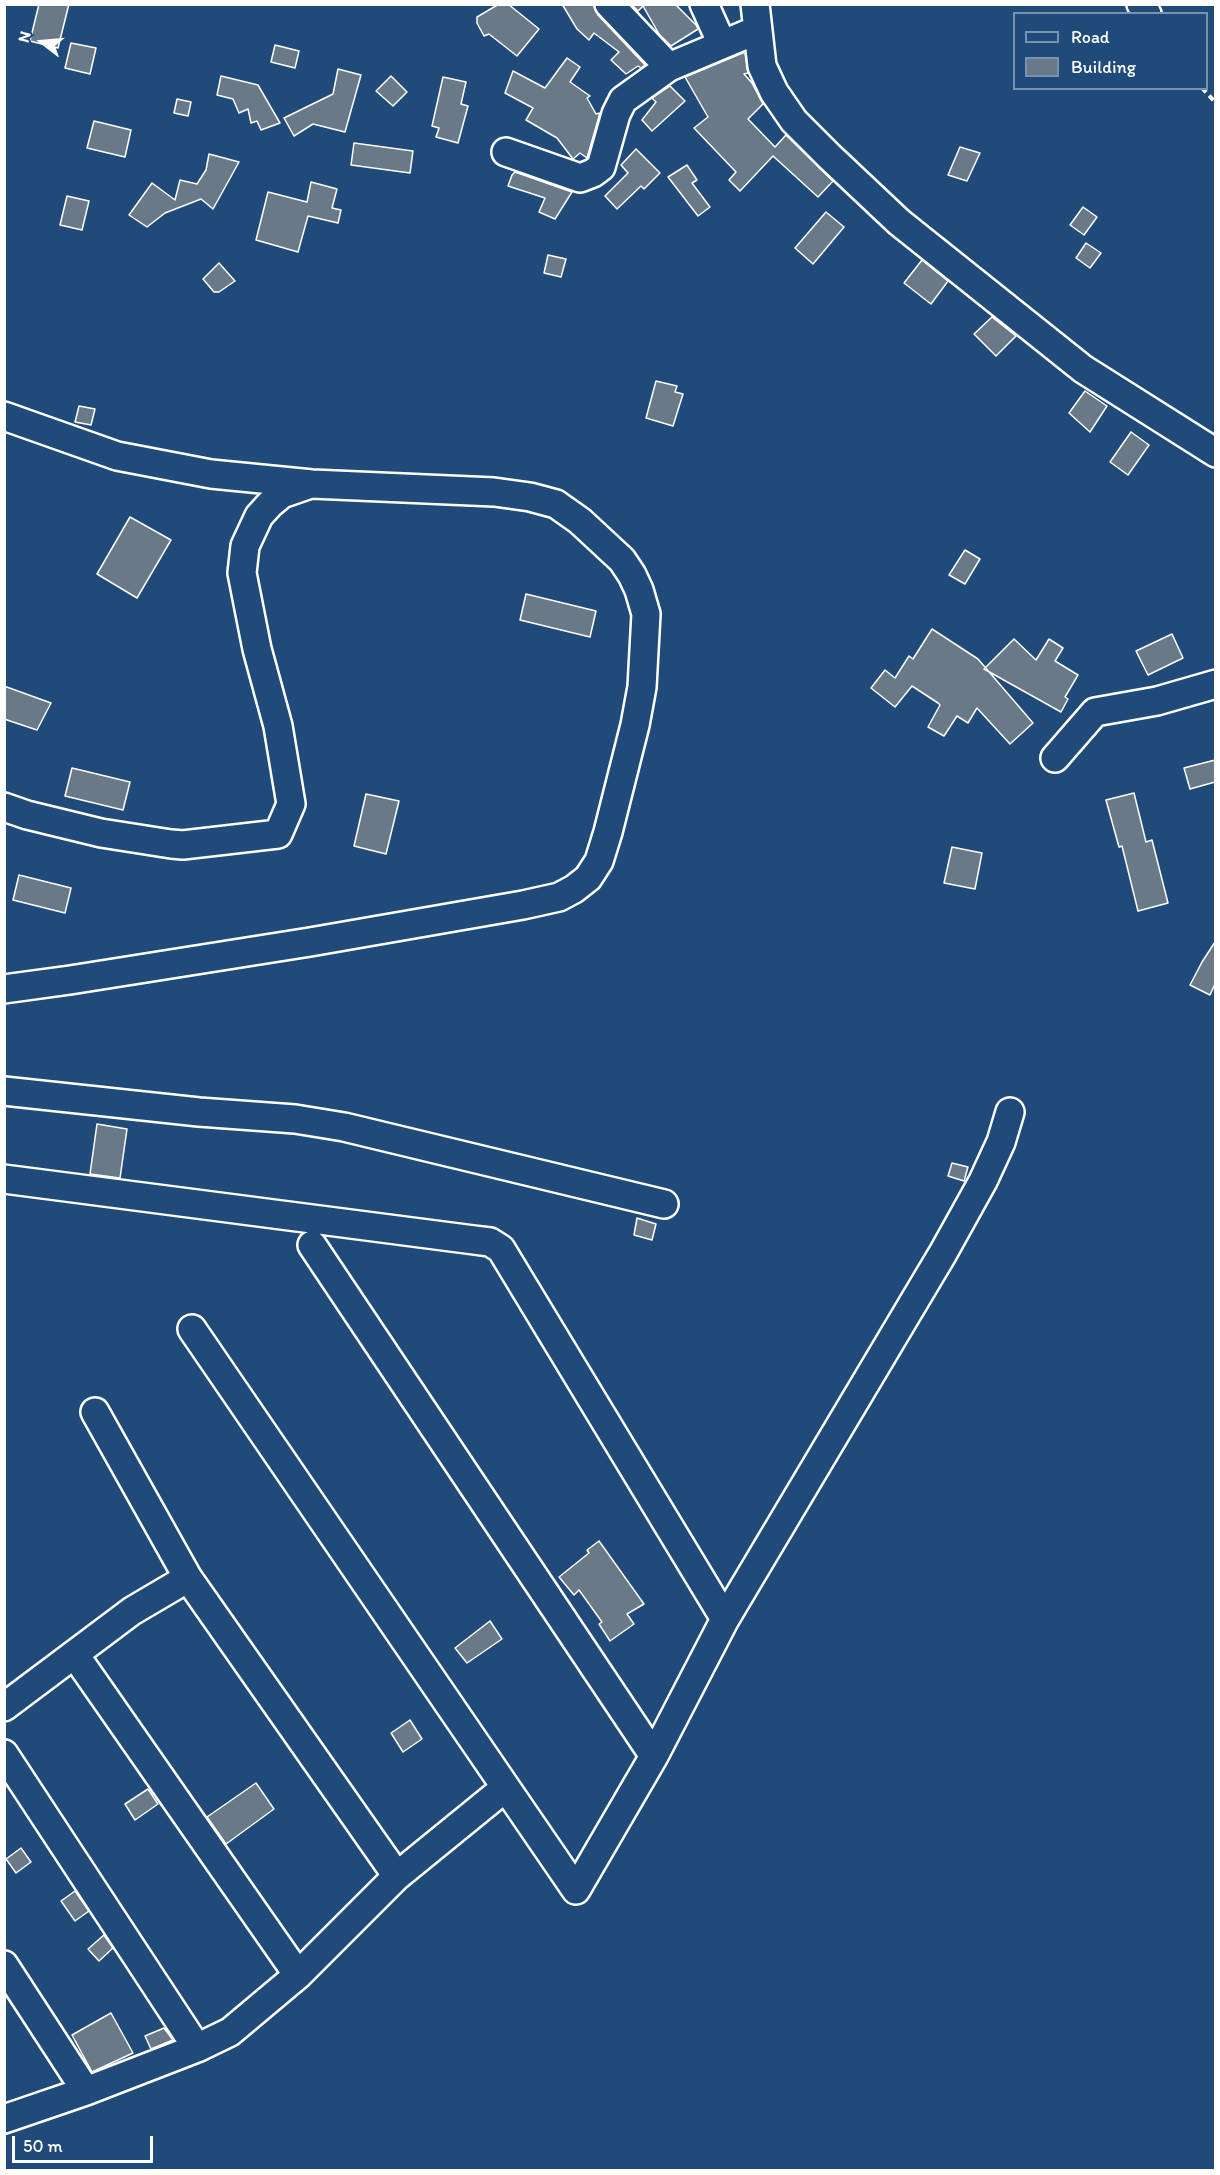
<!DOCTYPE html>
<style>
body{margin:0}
#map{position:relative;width:1220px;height:2175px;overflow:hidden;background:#1f4a7a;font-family:Itim,sans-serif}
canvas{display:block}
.frame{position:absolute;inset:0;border:6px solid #fff;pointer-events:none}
.legend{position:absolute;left:1013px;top:12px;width:195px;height:78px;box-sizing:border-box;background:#1f4a7a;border:2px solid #7992af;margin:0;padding:8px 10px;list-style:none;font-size:18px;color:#fff}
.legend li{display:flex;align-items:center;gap:12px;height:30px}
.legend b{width:30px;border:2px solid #7992af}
.north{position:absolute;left:12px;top:12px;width:60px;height:60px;-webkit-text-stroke:4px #1f4a7a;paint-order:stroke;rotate:286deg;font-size:16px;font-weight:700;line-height:24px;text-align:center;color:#fff}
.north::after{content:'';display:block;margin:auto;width:21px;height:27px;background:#fff;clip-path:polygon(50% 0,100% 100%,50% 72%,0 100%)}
.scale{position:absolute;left:12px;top:2136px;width:141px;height:27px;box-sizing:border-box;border:3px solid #fff;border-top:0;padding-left:8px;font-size:18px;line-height:21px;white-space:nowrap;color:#fff;-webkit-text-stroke:4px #1f4a7a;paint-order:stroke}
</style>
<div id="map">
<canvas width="1220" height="2175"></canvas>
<div class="frame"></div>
<ul class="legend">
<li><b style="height:8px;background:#1f4a7a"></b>Road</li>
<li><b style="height:16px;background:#697988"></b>Building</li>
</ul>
<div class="north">N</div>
<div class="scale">50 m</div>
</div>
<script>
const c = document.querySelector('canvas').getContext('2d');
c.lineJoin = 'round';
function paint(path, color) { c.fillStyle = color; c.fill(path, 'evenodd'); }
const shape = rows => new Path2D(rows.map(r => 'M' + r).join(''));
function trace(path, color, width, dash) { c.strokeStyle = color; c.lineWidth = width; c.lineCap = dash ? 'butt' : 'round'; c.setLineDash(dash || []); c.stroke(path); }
const building = shape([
 [39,4,69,4,58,48,30,41,39,4],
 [499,4,508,4,539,29,517,56,489,34,484,36,477,23,477,17,499,4],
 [562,4,594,4,598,15,645,65,641,68,638,66,626,74,611,60,619,52,594,33,589,40,577,29,562,4],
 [631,4,675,4,696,25,698,29,671,46,659,34,643,6,638,11,631,4],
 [71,43,96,48,90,74,65,68,71,43],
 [275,45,299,51,295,68,271,62,275,45],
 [745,52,748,73,744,74,752,83,763,104,748,119,775,147,786,135,833,181,818,197,773,156,740,191,729,180,736,172,694,128,708,117,685,77,745,52],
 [567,58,580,67,570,82,590,96,587,98,596,114,600,113,587,158,580,153,573,159,557,138,526,120,533,108,505,93,513,71,545,88,567,58],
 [338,69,361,75,345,132,313,124,294,136,284,118,333,94,338,69],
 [221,76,258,85,280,123,261,130,257,121,251,123,248,109,239,113,233,99,217,95,221,76],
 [391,76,407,92,393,106,376,91,391,76],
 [443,77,466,82,461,104,468,106,458,143,436,137,439,128,432,126,443,77],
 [670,86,685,101,652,131,642,120,656,102,652,98,670,86],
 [177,99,191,102,188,116,174,113,177,99],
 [94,121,131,130,125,157,87,148,94,121],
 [354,143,413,151,410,173,351,165,354,143],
 [960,147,980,153,967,181,948,175,960,147],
 [636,149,660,173,644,189,641,186,617,209,605,196,628,173,621,165,636,149],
 [209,154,239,162,213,209,201,199,165,213,147,227,129,215,152,183,175,200,180,180,197,184,206,170,209,154],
 [687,165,697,180,692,183,710,207,698,216,668,177,687,165],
 [515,172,572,192,555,219,539,212,545,198,508,186,512,175,515,172],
 [311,182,337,189,332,208,341,210,338,223,308,216,298,252,256,240,268,192,307,202,311,182],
 [67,196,89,201,82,230,60,225,67,196],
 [1083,207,1097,217,1084,235,1070,225,1083,207],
 [826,212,844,227,813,264,795,248,826,212],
 [1086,243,1101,253,1090,268,1076,258,1086,243],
 [548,255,566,259,561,277,544,273,548,255],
 [922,260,948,281,931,304,904,283,922,260],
 [219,263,235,281,219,292,214,292,203,279,219,263],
 [992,317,1016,336,996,356,974,334,992,317],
 [656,381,677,386,675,392,683,394,673,426,646,418,656,381],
 [1085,391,1107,406,1090,432,1069,413,1085,391],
 [79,406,95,409,91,425,75,422,79,406],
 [1131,432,1149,445,1128,475,1110,462,1131,432],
 [130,517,171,540,137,598,97,574,130,517],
 [965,550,980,559,965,584,949,575,965,550],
 [526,594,596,611,590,637,520,620,526,594],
 [932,629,978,659,1033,723,1010,744,977,708,968,723,957,716,944,736,928,727,940,705,938,703,912,686,895,707,871,688,885,670,895,678,909,656,913,659,932,629],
 [1172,634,1183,658,1148,675,1136,651,1172,634],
 [1014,639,1036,660,1049,639,1063,648,1055,661,1078,675,1065,697,1068,699,1061,712,984,669,1014,639],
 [4,686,51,703,37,730,4,719,4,686],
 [1215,760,1215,782,1190,789,1184,768,1215,760],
 [72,768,130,782,123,810,65,796,72,768],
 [1134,793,1146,842,1152,840,1168,903,1138,911,1122,846,1119,847,1106,800,1134,793],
 [366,794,399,801,386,854,354,846,366,794],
 [952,847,982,853,975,889,944,883,952,847],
 [19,875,71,888,65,913,13,900,19,875],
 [1215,942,1215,984,1210,995,1190,985,1202,962,1215,942],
 [97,1124,127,1129,120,1178,90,1174,97,1124],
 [952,1163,968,1167,964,1181,948,1176,952,1163],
 [637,1218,656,1224,652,1240,634,1235,637,1218],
 [599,1541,644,1604,627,1614,634,1624,610,1641,599,1624,602,1622,579,1590,574,1595,559,1577,589,1553,587,1550,599,1541],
 [490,1621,502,1639,467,1663,455,1648,490,1621],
 [410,1720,422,1739,403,1752,391,1733,410,1720],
 [256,1783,274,1809,226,1844,207,1817,256,1783],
 [148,1789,158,1804,135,1820,125,1804,148,1789],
 [21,1848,31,1862,16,1873,6,1859,21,1848],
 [75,1891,89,1911,75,1921,61,1901,75,1891],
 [104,1935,113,1948,99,1961,88,1949,104,1935],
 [111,2013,133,2053,92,2072,72,2035,111,2013],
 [164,2028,173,2040,151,2049,145,2036,164,2028]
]);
paint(building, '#697988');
trace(building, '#fff', 1.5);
const minor = shape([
 [609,4,669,67],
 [704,4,722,44],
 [755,4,762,66,774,92,794,121,830,157,899,222,1083,369,1216,453],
 [1141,4,1147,14],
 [506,152,580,178,593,173,601,167,616,114,623,100,669,67,757,30],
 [4,416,117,456,211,474,312,484,494,492,530,497,556,504,580,521,622,560,632,575,639,590,646,614,642,687,635,725,608,832,599,861,588,878,574,889,559,897,523,905,310,942,70,980,4,989],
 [1055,758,1095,712,1157,701,1216,684],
 [4,807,27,815,101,833,171,844,183,845,278,834,291,804,278,726,257,649,242,573,245,546,259,516,270,504,282,494,308,485],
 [4,1091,199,1112,295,1119,344,1127,664,1204],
 [4,1179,474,1240,490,1242,501,1249,725,1619],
 [312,1245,654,1756],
 [192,1329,576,1890,654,1756,725,1619,943,1253,983,1181,1001,1142,1010,1112],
 [95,1412,188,1578,397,1876],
 [75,1655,298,1975],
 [4,1707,132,1611,188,1578],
 [4,1754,197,2048],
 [4,1965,86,2091],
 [4,2119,86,2091,197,2048,230,2032,298,1975,397,1876,505,1788]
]);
trace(minor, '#fff', 32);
trace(shape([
 [1202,88,1216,103]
]), '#fff', 4, [6, 4.5]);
trace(minor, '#1f4a7a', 27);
</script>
